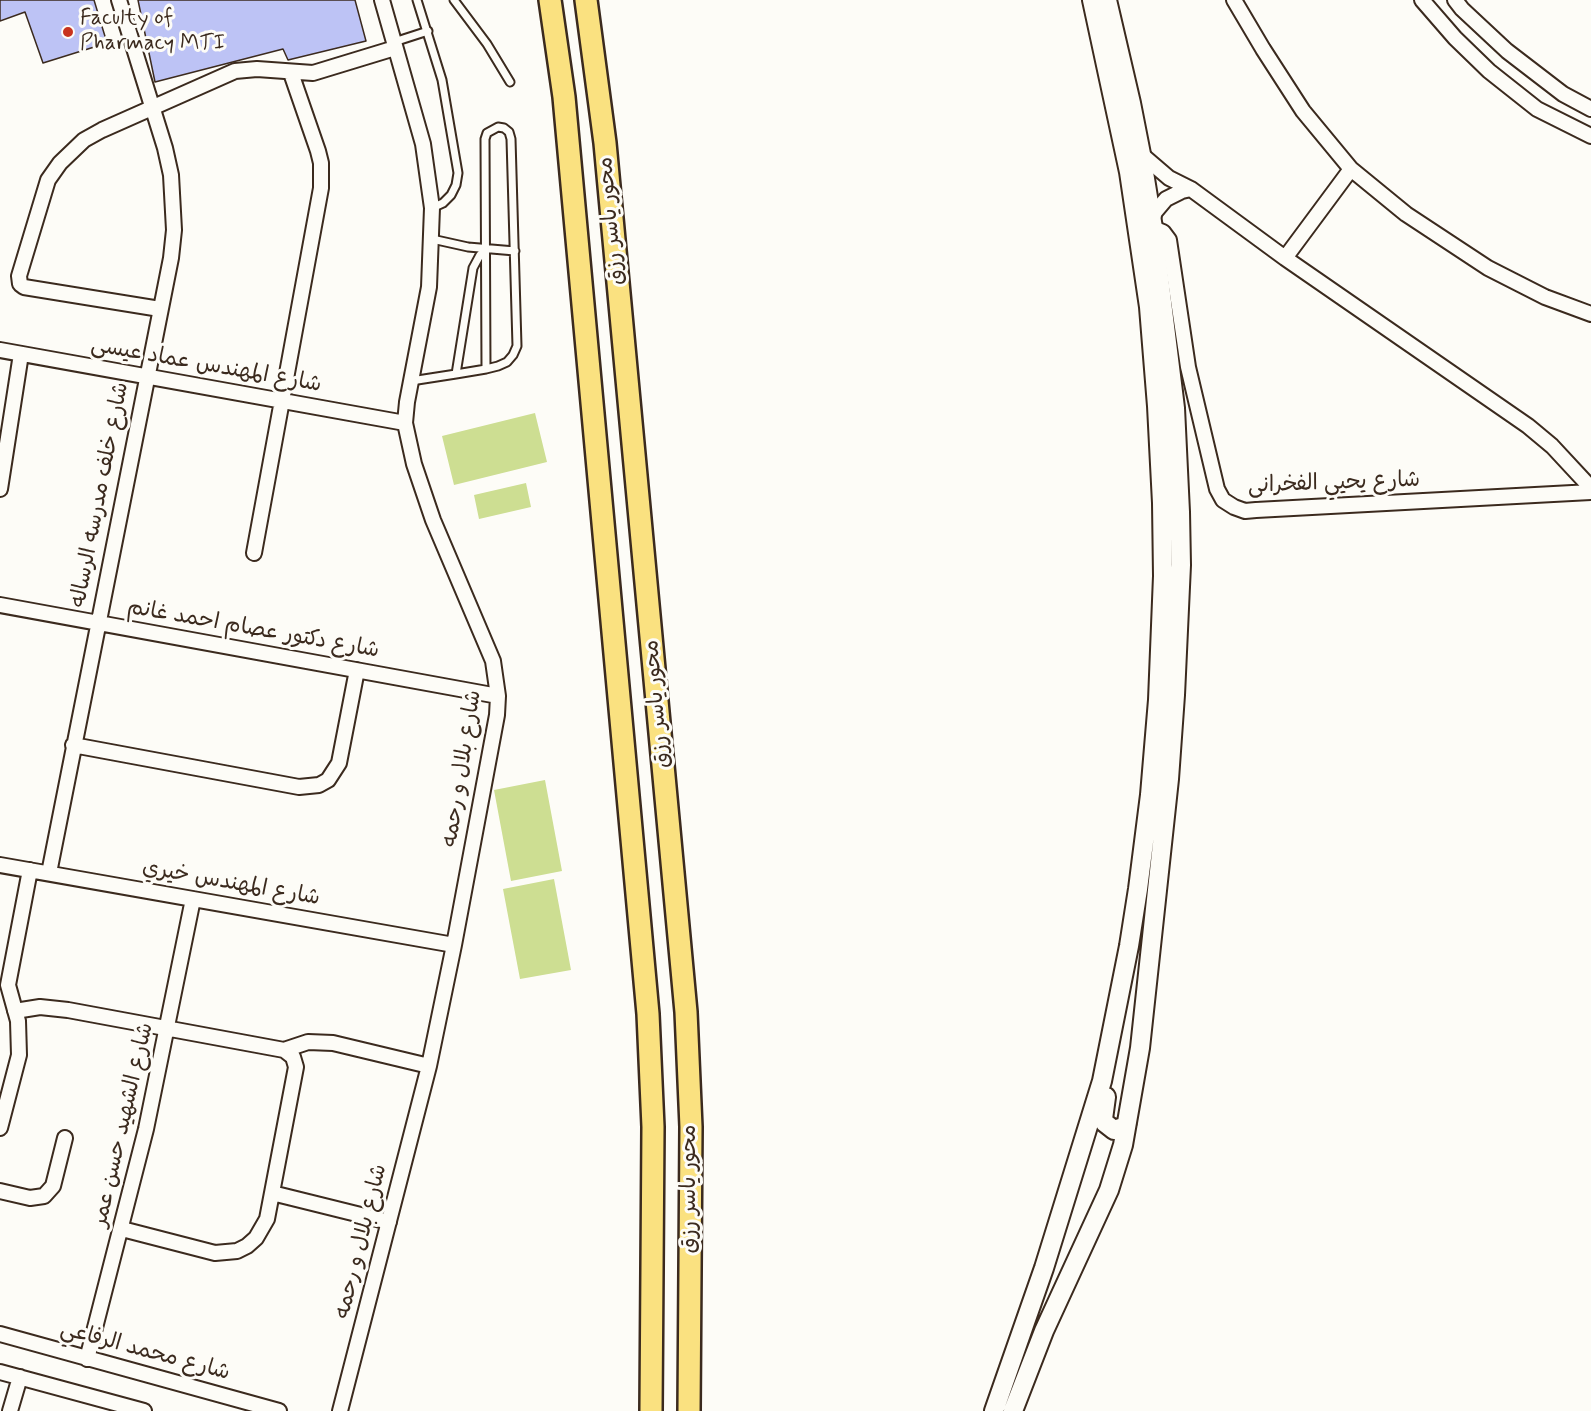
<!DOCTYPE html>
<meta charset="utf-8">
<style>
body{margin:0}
canvas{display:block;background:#fdfcf7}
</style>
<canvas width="1591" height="1411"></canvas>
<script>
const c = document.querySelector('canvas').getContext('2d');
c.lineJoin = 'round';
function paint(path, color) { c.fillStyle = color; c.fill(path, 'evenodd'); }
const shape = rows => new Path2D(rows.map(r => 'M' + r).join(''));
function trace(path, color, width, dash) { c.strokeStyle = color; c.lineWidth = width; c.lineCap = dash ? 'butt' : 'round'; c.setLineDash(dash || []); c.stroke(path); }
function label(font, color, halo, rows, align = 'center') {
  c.font = font + ' Mynerve,"Playpen Sans Arabic",sans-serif'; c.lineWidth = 6; c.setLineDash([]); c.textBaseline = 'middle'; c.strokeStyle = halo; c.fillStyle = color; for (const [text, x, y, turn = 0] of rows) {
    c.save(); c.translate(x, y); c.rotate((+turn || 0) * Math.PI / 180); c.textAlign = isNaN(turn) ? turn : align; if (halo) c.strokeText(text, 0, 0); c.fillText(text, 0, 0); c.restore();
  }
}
paint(shape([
 [535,413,547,462,454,485,442,436],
 [526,483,531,507,479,519,474,495],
 [545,780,562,871,511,881,494,790],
 [554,879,571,970,520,979,503,889]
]), '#cdde92');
const building = shape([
 [0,0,94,0,107,43,43,63,25,12,0,21,0,0],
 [138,0,355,0,366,41,288,60,283,49,155,82,138,0]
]);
paint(building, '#bdc3f5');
trace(building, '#3b2a1e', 1.5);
const lane = shape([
 [417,0,442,80,458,173,456,185,451,195,443,203,432,208],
 [454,0,487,44,510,82],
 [394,42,428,31],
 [432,239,468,247,515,251],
 [456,374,473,268,480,255,486,250],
 [411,381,456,374,486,369,498,366,507,362,513,355,517,346,511,139,509,132,504,128,498,127,487,133,485,139,486,369]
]);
const street = shape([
 [1234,0,1263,49,1303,111,1351,169,1406,214,1488,268,1545,297,1591,314],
 [1422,0,1455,38,1489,71,1537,109,1591,136],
 [1455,0,1462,9,1507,51,1563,94,1591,109],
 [1141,154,1169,178,1191,189,1285,258,1528,426,1552,446,1591,488],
 [1152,220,1155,212,1166,199,1182,191,1191,189],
 [1153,228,1163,232,1169,240,1188,367,1217,489,1223,500,1234,507,1245,511,1256,510,1591,492],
 [1285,258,1351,169],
 [160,309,24,287,20,284,19,276,48,180,60,163,84,140,102,130,235,71,257,69,313,73,395,48],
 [0,350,405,423],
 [0,489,21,354],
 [254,553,321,188,321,163,318,151,291,73],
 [0,605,498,696],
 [73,745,299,787,319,785,328,780,339,763,357,670],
 [0,865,454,945],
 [49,873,171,258,174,230,171,175,165,148,119,0],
 [15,1011,40,1007,68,1010,284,1050,293,1057,296,1067,267,1219,256,1238,247,1246,237,1251,215,1253,122,1229],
 [284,1050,308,1042,333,1043,429,1066],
 [0,1128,19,1055,18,1021,8,985,30,870],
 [0,1191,30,1198,44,1196,53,1186,65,1138],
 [272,1193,389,1222],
 [0,1334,279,1411],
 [87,1359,146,1129,193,899],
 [0,1372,144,1411],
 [10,1411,20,1377],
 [340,1411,429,1066,454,945,497,715,498,696,493,661,433,520,414,464,405,423,407,402,429,287,432,208,423,144,382,0]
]);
const secondary = shape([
 [1106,1097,1103,1119,1105,1123,1114,1130,1123,1127,1127,1123],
 [994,1411,1044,1268,1102,1081,1129,946,1138,889,1150,795,1158,700,1163,576,1162,503,1157,406,1149,307,1129,172,1092,0],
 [1013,1411,1044,1331,1109,1190,1123,1145,1140,1048,1169,779,1175,695,1181,565,1180,512,1175,408,1153,228,1141,154,1131,103,1107,0]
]);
const primary = shape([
 [550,0,564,97,648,1014,653,1127,651,1411],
 [586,0,605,143,686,1012,691,1127,689,1411]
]);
trace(lane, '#3b2a1e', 11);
trace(street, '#3b2a1e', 18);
trace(secondary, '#3b2a1e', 22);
trace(primary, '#3b2a1e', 26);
trace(lane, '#fdfcf7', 7);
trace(street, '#fdfcf7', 14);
trace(secondary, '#fdfcf7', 18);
trace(primary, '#fae180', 21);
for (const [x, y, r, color] of [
 [68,32,6,"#c8321e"]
]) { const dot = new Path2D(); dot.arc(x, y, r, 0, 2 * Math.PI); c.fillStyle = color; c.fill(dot); trace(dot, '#fdfcf7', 2); }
label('22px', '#3b2a1e', '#fdfcf7', [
 ["Faculty of",80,19],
 ["Pharmacy MTI",80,44]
], 'left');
label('22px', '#3b2a1e', '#fdfcf7', [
 ["محور ياسر رزق",612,221,-95],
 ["شارع المهندس عماد عيسى",206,366,10],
 ["شارع يحيي الفخرانى",1334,484,-2],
 ["شارع خلف مدرسه الرساله",101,495,-79],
 ["شارع دكتور عصام احمد غانم",253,630,10],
 ["محور ياسر رزق",658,704,-95],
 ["شارع بلال و رحمه",463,769,-81],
 ["شارع المهندس خيري",231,884,10],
 ["شارع الشهيد حسن عمر",124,1125,-77],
 ["محور ياسر رزق",690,1189,-90],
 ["شارع بلال و رحمه",362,1242,-76],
 ["شارع محمد الرفاعي",145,1352,15]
]);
</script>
